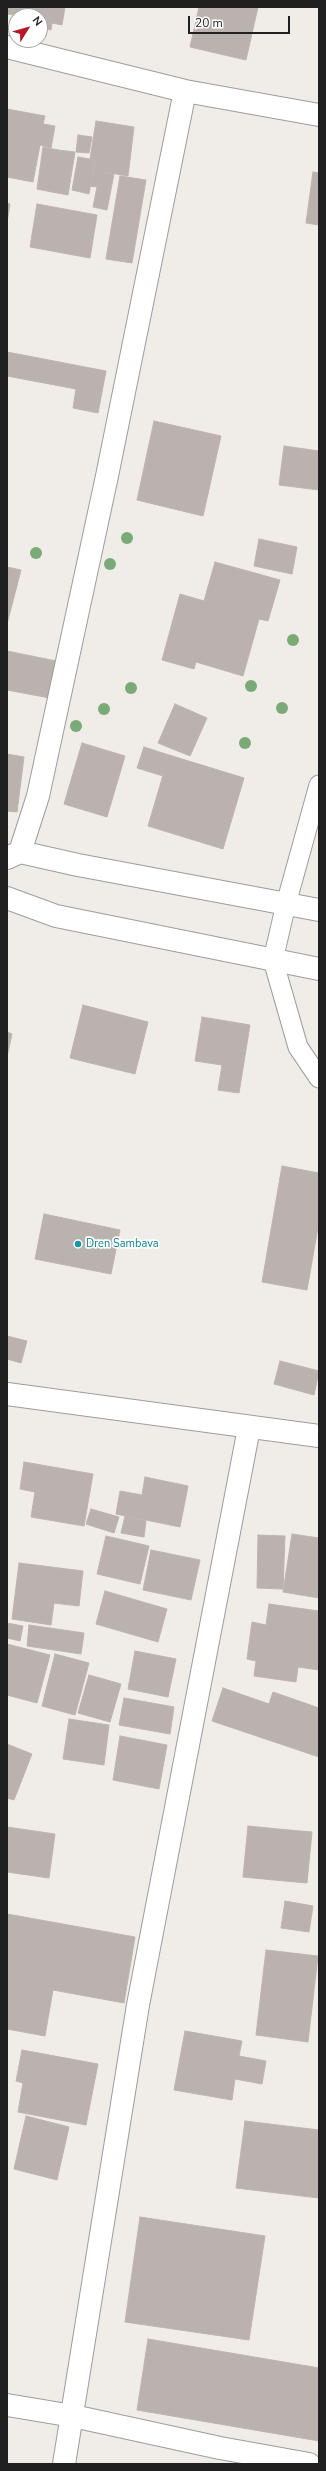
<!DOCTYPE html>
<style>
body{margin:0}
#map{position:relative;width:326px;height:2471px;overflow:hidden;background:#f0ede8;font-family:"Nunito Sans",sans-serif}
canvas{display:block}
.frame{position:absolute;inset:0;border:8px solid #202020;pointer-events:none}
.north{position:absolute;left:8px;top:8px;width:40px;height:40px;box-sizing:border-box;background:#fff;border:1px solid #a6a6a6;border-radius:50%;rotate:53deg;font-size:11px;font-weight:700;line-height:16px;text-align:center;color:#202020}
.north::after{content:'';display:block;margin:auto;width:14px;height:18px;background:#b71a26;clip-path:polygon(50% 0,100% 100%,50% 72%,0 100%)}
.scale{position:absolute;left:188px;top:16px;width:102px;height:18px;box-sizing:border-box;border:2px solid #202020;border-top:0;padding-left:5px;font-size:12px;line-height:14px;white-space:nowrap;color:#202020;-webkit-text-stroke:3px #fff;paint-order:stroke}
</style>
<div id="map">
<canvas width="326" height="2471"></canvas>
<div class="frame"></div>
<div class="north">N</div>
<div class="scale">20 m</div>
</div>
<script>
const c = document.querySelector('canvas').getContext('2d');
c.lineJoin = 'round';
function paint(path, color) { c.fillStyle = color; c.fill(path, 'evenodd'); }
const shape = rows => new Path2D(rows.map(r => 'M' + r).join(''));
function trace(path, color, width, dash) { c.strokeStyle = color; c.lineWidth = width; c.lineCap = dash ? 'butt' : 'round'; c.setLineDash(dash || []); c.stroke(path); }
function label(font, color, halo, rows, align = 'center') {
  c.font = font + ' "Nunito Sans",sans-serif'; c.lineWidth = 3.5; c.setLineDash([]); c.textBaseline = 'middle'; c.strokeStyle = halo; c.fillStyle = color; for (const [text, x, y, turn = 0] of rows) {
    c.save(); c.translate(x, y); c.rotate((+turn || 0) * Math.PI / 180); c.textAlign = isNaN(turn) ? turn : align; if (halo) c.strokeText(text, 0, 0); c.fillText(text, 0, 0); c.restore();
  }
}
const building = shape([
 [7,7,65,7,62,25,52,23,51,30,40,28,40,16,7,14,7,7],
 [199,7,258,7,246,60,190,47,199,7],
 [7,109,45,116,43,124,55,126,51,148,40,145,33,182,7,177,7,109],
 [96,121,134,127,128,176,94,170,95,160,90,159,96,121],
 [78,135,92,137,89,153,76,152,78,135],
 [43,147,58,150,52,192,37,189,43,147],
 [58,150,75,152,68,195,52,192,58,150],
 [78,157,95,160,89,194,72,190,78,157],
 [94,170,114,174,107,210,93,207,97,187,90,186,94,170],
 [313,172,319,173,319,225,306,223,313,172],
 [120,176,146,180,132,263,106,259,120,176],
 [7,203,10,204,7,222,7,203],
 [37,204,97,215,90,258,30,247,37,204],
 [7,352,106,371,98,413,73,408,76,389,7,376,7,352],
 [154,421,221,436,203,516,137,500,154,421],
 [284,446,319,451,319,490,279,485,284,446],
 [259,539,297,547,292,574,254,566,259,539],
 [215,562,280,580,268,621,259,619,243,676,196,662,194,669,162,660,180,594,204,601,215,562],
 [7,567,21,570,7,624,7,567],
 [7,651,61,662,55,699,7,690,7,651],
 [175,704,207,718,190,756,158,743,175,704],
 [82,743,125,756,107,817,64,804,82,743],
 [144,747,169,755,163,776,137,768,144,747],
 [7,754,24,757,17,812,7,811,7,754],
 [169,755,244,778,223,849,148,826,169,755],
 [83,1005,148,1022,135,1074,70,1058,83,1005],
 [202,1017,250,1025,239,1093,218,1090,222,1065,195,1061,202,1017],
 [7,1032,12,1034,7,1057,7,1032],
 [282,1166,319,1173,319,1222,307,1290,262,1282,282,1166],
 [44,1214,120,1230,111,1274,35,1259,44,1214],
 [7,1336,27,1341,21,1363,7,1359,7,1336],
 [280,1361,319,1371,314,1395,274,1384,280,1361],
 [24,1462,93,1474,84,1526,31,1517,35,1492,20,1489,24,1462],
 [145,1477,188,1486,180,1527,116,1514,120,1491,142,1495,145,1477],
 [91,1509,119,1517,114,1533,86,1524,91,1509],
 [125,1516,146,1521,144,1537,121,1533,125,1516],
 [292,1534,319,1538,319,1598,283,1592,292,1534],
 [258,1535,285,1536,283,1589,257,1588,258,1535],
 [106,1536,149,1546,140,1584,97,1574,106,1536],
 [151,1550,200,1560,191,1600,143,1590,151,1550],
 [19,1563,83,1571,79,1606,54,1603,51,1625,12,1619,19,1563],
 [105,1591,167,1609,158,1642,96,1624,105,1591],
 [269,1604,319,1611,319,1670,298,1667,296,1682,254,1676,256,1661,247,1659,252,1622,266,1625,269,1604],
 [7,1623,23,1626,20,1641,7,1638,7,1623],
 [29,1625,84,1633,81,1654,27,1646,29,1625],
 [7,1644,50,1655,37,1703,7,1695,7,1644],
 [135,1651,176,1659,168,1697,128,1689,135,1651],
 [55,1654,89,1663,75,1715,42,1706,55,1654],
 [89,1675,121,1684,110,1722,78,1713,89,1675],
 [223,1688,269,1704,273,1692,319,1708,319,1757,212,1721,223,1688],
 [124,1698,174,1707,170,1734,119,1725,124,1698],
 [69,1719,109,1725,104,1765,63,1759,69,1719],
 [120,1736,167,1745,159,1789,113,1780,120,1736],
 [7,1744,32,1754,14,1800,7,1798,7,1744],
 [248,1826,278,1829,274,1880,243,1877,248,1826],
 [7,1827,55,1834,49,1878,7,1872,7,1827],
 [278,1829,312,1832,307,1883,274,1880,278,1829],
 [285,1901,313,1906,309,1932,281,1928,285,1901],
 [7,1914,135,1937,124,2003,53,1990,45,2036,7,2029,7,1914],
 [266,1950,318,1956,308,2042,256,2035,266,1950],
 [185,2031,242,2041,239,2056,266,2061,262,2084,235,2079,232,2100,174,2090,185,2031],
 [22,2050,98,2064,86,2125,18,2112,23,2083,16,2081,22,2050],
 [26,2116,69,2127,57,2180,14,2169,26,2116],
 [245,2121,319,2130,319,2198,236,2188,245,2121],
 [140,2217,265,2236,249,2340,125,2322,140,2217],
 [148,2339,319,2368,319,2441,137,2410,148,2339]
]);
paint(building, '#b9b2ae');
trace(building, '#c0b3ac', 1);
const lane = shape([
 [319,785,286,904,273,960,298,1047,319,1078]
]);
const street = shape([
 [7,47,185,91,319,115],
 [20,852,78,865,319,910],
 [7,858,20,852,38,796,107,476,185,91],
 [7,898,56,916,319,969],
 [7,1394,319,1436],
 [7,2405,73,2416,220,2448,309,2464],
 [64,2464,138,2005,249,1428]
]);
trace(lane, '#9d9d9d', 21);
trace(street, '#9d9d9d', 24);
trace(lane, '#fff', 19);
trace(street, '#fff', 22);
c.fillStyle = '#7aaa77';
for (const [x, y] of [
 [127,538],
 [36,553],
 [110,564],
 [293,640],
 [251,686],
 [131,688],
 [282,708],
 [104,709],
 [76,726],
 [245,743]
]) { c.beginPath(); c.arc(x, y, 6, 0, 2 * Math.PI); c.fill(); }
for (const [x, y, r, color] of [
 [78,1244,4,"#0f9aa8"]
]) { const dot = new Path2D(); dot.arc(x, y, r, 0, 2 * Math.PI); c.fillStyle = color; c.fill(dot); trace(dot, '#fff', 1.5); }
label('11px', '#0d838f', '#fff', [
 ["Dren Sambava",86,1244]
], 'left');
</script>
